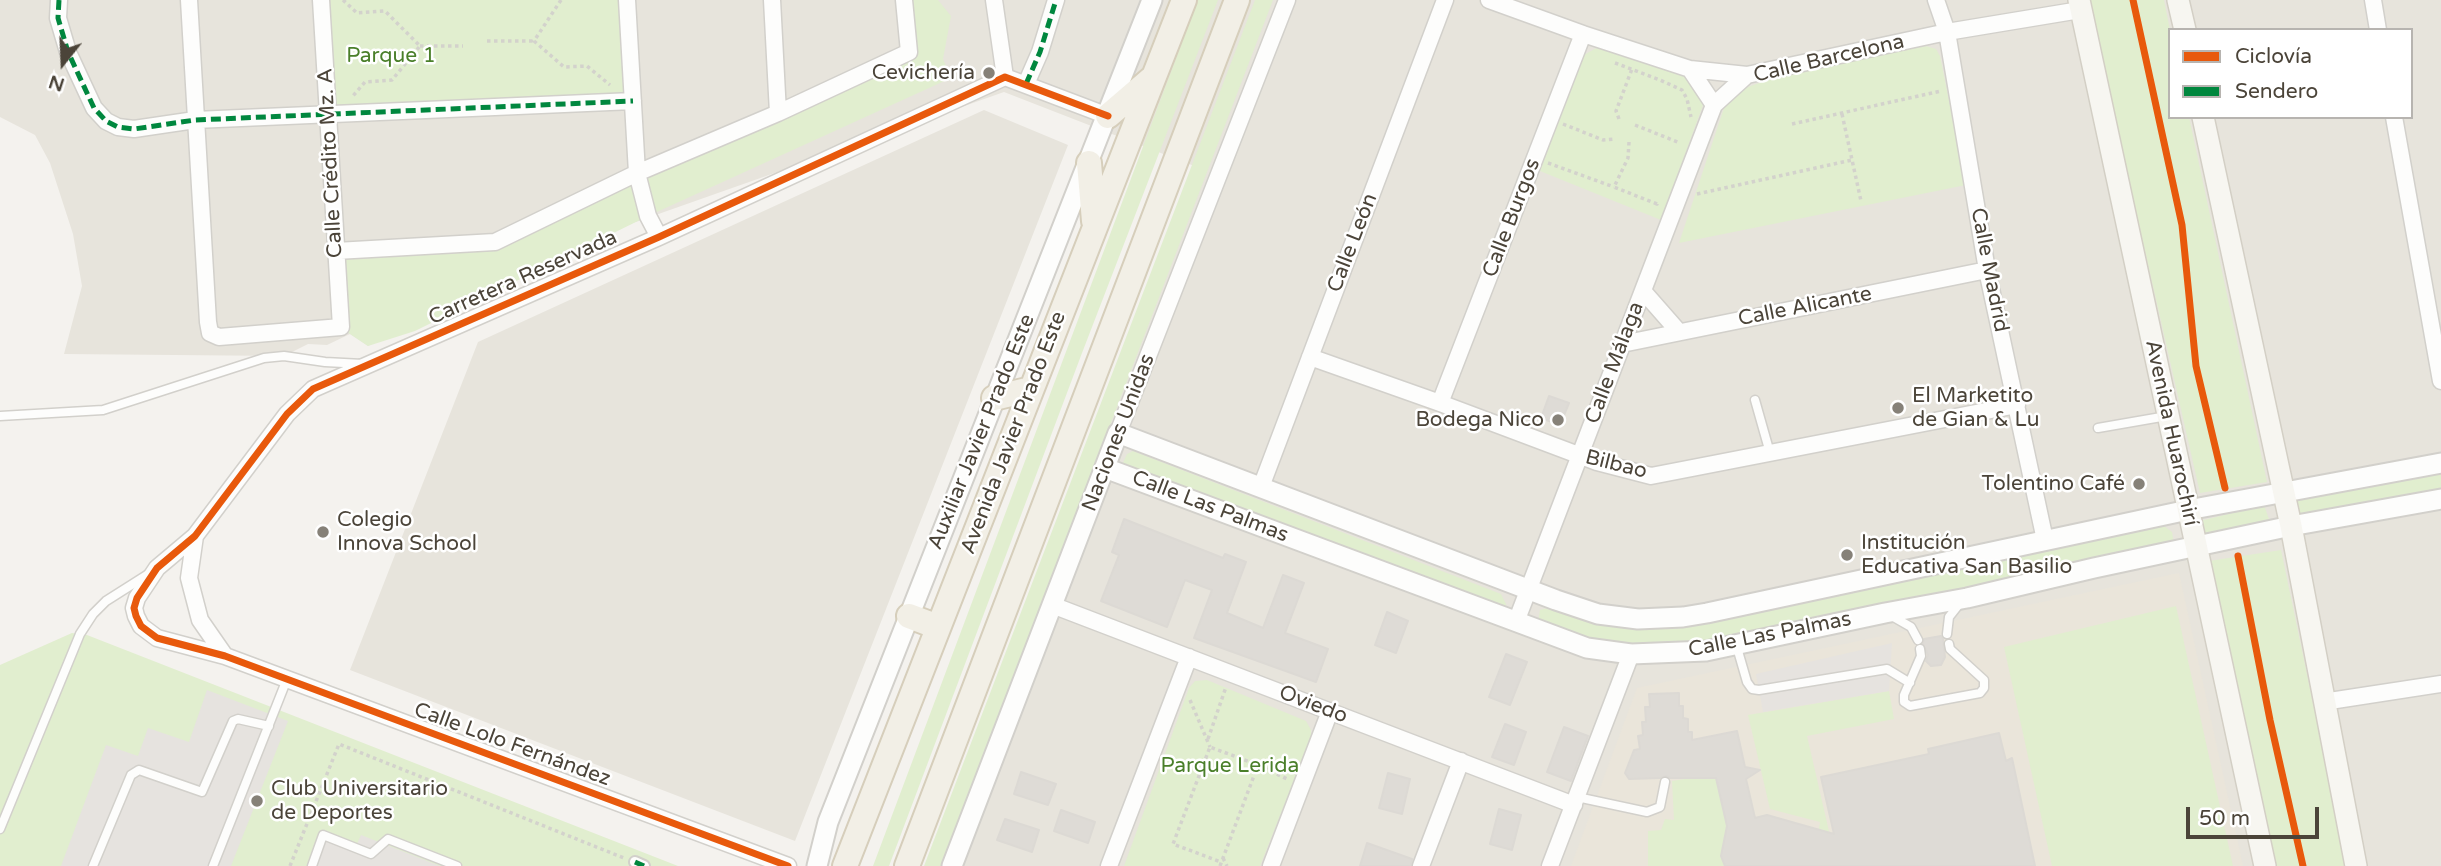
<!DOCTYPE html>
<meta charset="utf-8">
<style>
body{margin:0}
#map{position:relative;width:2441px;height:866px;overflow:hidden;background:#f4f2ee;font-family:"Varela Round",sans-serif}
canvas{display:block}
.legend{position:absolute;left:2168px;top:28px;width:245px;height:91px;box-sizing:border-box;background:#fff;border:2px solid #b7b4b0;margin:0;padding:9px 12px;list-style:none;font-size:21px;color:#4b4439}
.legend li{display:flex;align-items:center;gap:14px;height:35px}
.legend b{width:35px;border:2px solid #b7b4b0}
.north{position:absolute;left:28px;top:28px;width:70px;height:70px;-webkit-text-stroke:5px #fff;paint-order:stroke;rotate:198deg;font-size:19px;font-weight:700;line-height:28px;text-align:center;color:#4b4439}
.north::after{content:'';display:block;margin:auto;width:24px;height:32px;background:#4b4439;clip-path:polygon(50% 0,100% 100%,50% 72%,0 100%)}
.scale{position:absolute;left:2186px;top:807px;width:133px;height:32px;box-sizing:border-box;border:4px solid #4b4439;border-top:0;padding-left:9px;font-size:21px;line-height:24px;white-space:nowrap;color:#4b4439;-webkit-text-stroke:5px #fff;paint-order:stroke}
</style>
<div id="map">
<canvas width="2441" height="866"></canvas>
<ul class="legend">
<li><b style="height:9px;background:#e8590c"></b>Ciclovía</li>
<li><b style="height:9px;background:#00873e"></b>Sendero</li>
</ul>
<div class="north">N</div>
<div class="scale">50 m</div>
</div>
<script>
const c = document.querySelector('canvas').getContext('2d');
c.lineJoin = 'round';
function paint(path, color) { c.fillStyle = color; c.fill(path, 'evenodd'); }
const shape = rows => new Path2D(rows.map(r => 'M' + r).join(''));
function trace(path, color, width, dash) { c.strokeStyle = color; c.lineWidth = width; c.lineCap = dash ? 'butt' : 'round'; c.setLineDash(dash || []); c.stroke(path); }
function label(font, color, halo, rows, align = 'center') {
  c.font = font + ' "Varela Round",sans-serif'; c.lineWidth = 5; c.setLineDash([]); c.textBaseline = 'middle'; c.strokeStyle = halo; c.fillStyle = color; for (const [text, x, y, turn = 0] of rows) {
    c.save(); c.translate(x, y); c.rotate((+turn || 0) * Math.PI / 180); c.textAlign = isNaN(turn) ? turn : align; if (halo) c.strokeText(text, 0, 0); c.fillText(text, 0, 0); c.restore();
  }
}
paint(shape([
 [0,0,2441,0,2441,866,934,866,1202,169,1004,92,633,223,368,346,350,334,327,345,308,344,284,356,64,354,82,286,73,234,50,163,35,135,0,117],
 [2170,30,2411,30,2411,117,2170,117],
 [984,110,1068,145,795,841,350,670,478,342]
]), '#e7e4dc');
paint(shape([
 [2179,573,2243,866,1571,866,1637,688]
]), '#eae5da');
paint(shape([
 [328,0,626,0,633,101,328,114],
 [904,0,938,0,951,16,943,59,951,78,648,216,415,331,368,346,341,328,336,251,495,242,907,52],
 [1198,0,1218,0,1082,353,889,866,873,866],
 [1255,0,1273,0,941,866,924,866],
 [2088,0,2164,0,2170,30,2170,117,2189,117,2267,482,2200,493],
 [1600,46,1686,74,1700,94,1703,105,1661,220,1540,171,1582,56],
 [1926,46,1936,49,1940,56,1966,185,1679,243,1725,105,1737,91,1781,75],
 [1133,451,1501,594,1506,604,1505,608,1122,465,1127,454],
 [2441,472,2441,489,2301,514,2296,505,2295,501,2299,497],
 [2264,505,2270,522,2199,539,2196,522],
 [2164,526,2172,532,2174,544,1752,634,1657,647,1607,643,1580,637,1538,622,1540,610,1547,608,1632,626,1658,628,1692,625],
 [2281,550,2347,866,2274,866,2209,561],
 [2176,606,2233,866,2052,866,2004,647],
 [72,633,87,635,678,866,0,866,0,665],
 [1207,680,1306,721,1311,730,1311,738,1260,866,1124,866,1189,688,1195,681],
 [1889,691,1894,719,1807,736,1837,866,1817,840,1820,822,1770,809,1748,715],
 [1716,774,1727,827,1725,866,1648,866,1648,831,1661,830,1665,819,1674,820,1672,781]
]), '#e1eecf');
paint(shape([
 [1892,643,1889,691,1763,712,1756,674],
 [207,690,288,721,231,866,61,866,106,745,138,756,148,728,189,742],
 [320,830,357,844,361,835,440,866,308,866]
]), '#e6e3df');
const building = shape([
 [1549,396,1569,403,1560,425,1541,418,1549,396],
 [1124,519,1223,558,1225,554,1246,562,1227,613,1263,628,1283,575,1304,583,1285,633,1328,649,1316,682,1194,638,1212,590,1185,580,1167,627,1101,601,1119,555,1112,552,1124,519],
 [1387,612,1408,621,1396,653,1375,645,1387,612],
 [1941,636,1943,639,1945,657,1941,665,1931,666,1926,661,1928,655,1923,644,1924,639,1941,636],
 [1506,654,1527,662,1510,705,1489,697,1506,654],
 [1679,693,1679,706,1683,706,1683,718,1688,719,1688,732,1692,732,1692,740,1737,731,1745,767,1760,770,1746,779,1755,818,1767,815,1834,834,1821,777,1929,754,1928,749,1999,733,2006,761,2012,758,2035,866,1725,866,1721,856,1727,826,1716,778,1670,778,1666,776,1660,778,1629,779,1625,773,1634,750,1640,749,1638,736,1643,735,1642,722,1646,722,1645,707,1650,707,1649,694,1679,693],
 [1505,724,1526,732,1514,765,1492,757,1505,724],
 [1564,727,1588,736,1571,781,1547,772,1564,727],
 [1021,772,1056,784,1048,805,1014,794,1021,772],
 [1388,773,1410,779,1402,814,1379,808,1388,773],
 [1499,809,1521,815,1512,850,1490,844,1499,809],
 [1061,810,1095,822,1088,843,1054,831,1061,810],
 [1005,819,1039,830,1032,852,997,840,1005,819],
 [1367,843,1412,859,1411,866,1360,866,1367,843]
]);
paint(building, '#dedbd6');
trace(building, '#dcd9d4', 2);
const service = shape([
 [1755,400,1770,453],
 [0,416,103,410,264,358,284,356,325,362,363,364],
 [2098,428,2167,416],
 [1890,615,1911,627,1918,640],
 [1947,634,1949,617,1960,603],
 [1736,644,1747,682,1752,689,1759,690,1887,669,1910,683],
 [1920,649,1921,656,1904,695,1904,702,1910,706,1980,693,1984,688,1984,680,1950,649,1949,644],
 [1577,797,1647,812,1660,807,1665,782],
 [0,829,80,634,93,614,106,601,147,575],
 [93,866,131,775,139,770,202,792,233,721,238,719,269,726],
 [213,866,287,679],
 [312,866,323,835,371,854,388,839,457,866]
]);
const pedestrian = shape([
 [635,862,644,866]
]);
const minor = shape([
 [59,0,58,18,68,52,94,108,106,121,118,127,134,129,195,120,633,101],
 [189,0,208,322,210,333,219,337,341,327,321,0],
 [627,0,637,173,648,216,659,237],
 [772,0,778,113],
 [994,0,1005,77],
 [1489,0,1583,34,1690,69,1714,105],
 [1936,0,1947,32,1987,270,2045,540],
 [2373,0,2378,30],
 [1690,69,1747,75],
 [1026,84,1040,52,1056,0],
 [2394,117,2441,381],
 [336,251,495,242,637,173,778,113,909,52,904,0],
 [1643,291,1679,332],
 [1622,344,1987,270],
 [1310,357,1440,403,1597,462,1651,476,2017,405],
 [1440,403,1583,34],
 [1118,433,1287,0],
 [1261,487,1445,0],
 [195,536,189,578,200,620,225,656],
 [1052,605,1574,805],
 [1516,622,1714,105,1747,75,1947,32,2080,10],
 [2323,702,2441,684],
 [788,866,225,656,157,638,141,626,136,616,134,608,137,598,157,568,195,536,287,414,313,389,659,237,1005,77,1108,116],
 [1109,866,1189,657],
 [1271,866,1330,711],
 [1421,866,1461,761],
 [1550,866,1631,654]
]);
const tertiary = shape([
 [1105,468,1587,648,1631,654,1706,651,1885,613,1967,598,2094,568,2291,526,2441,499],
 [817,866,828,822,1152,0],
 [952,866,1118,433,1556,600,1598,614,1638,619,1683,617,1707,613,2188,510,2441,463]
]);
const secondary = shape([
 [2079,0,2265,866],
 [2178,0,2185,30],
 [2203,117,2291,526,2356,866]
]);
const primary = shape([
 [1108,116,1151,79],
 [1089,163,1094,221],
 [994,398,1031,389],
 [909,616,938,627],
 [845,866,1184,0],
 [907,866,1237,0]
]);
trace(service, '#d2d0cb', 11);
trace(pedestrian, '#d2d0cb', 14);
trace(minor, '#d2d0cb', 19);
trace(tertiary, '#d2d0cb', 23);
trace(secondary, '#d3cfc5', 24);
trace(primary, '#d6cebb', 28);
trace(shape([
 [343,0,357,13,385,11,420,46,392,80,365,82,352,97],
 [561,0,534,41,564,67,587,66,610,85],
 [487,41,534,41],
 [420,46,463,46],
 [1615,63,1660,80,1682,90,1687,99,1691,117],
 [1842,114,1861,201],
 [1619,119,1616,111,1632,69],
 [1563,124,1603,140,1614,139],
 [1792,124,1941,91],
 [1635,125,1680,143],
 [1629,142,1628,158,1614,187,1657,204,1657,202],
 [1548,163,1614,187],
 [1697,194,1852,160],
 [1190,700,1210,747],
 [1208,739,1226,687],
 [1258,765,1287,779],
 [1223,858,1227,866],
 [290,866,339,744,624,858],
 [1220,866,1258,765,1210,747,1173,844,1221,862]
]), '#d3d2cc', 3.5, [3.5, 3.5]);
trace(service, '#fdfdfc', 8);
trace(pedestrian, '#fdfdfc', 10);
trace(minor, '#fdfdfc', 16);
trace(tertiary, '#fdfdfc', 19);
trace(secondary, '#f7f6f1', 21);
trace(primary, '#f2efe6', 24);
trace(shape([
 [59,0,58,18,68,52,94,108,106,121,118,127,134,129,195,120,633,101],
 [1026,84,1040,52,1056,0],
 [635,862,644,866]
]), '#00873e', 5, [10, 5]);
trace(shape([
 [2133,0,2182,225,2196,366,2225,488],
 [2238,556,2270,720,2303,866],
 [788,866,225,656,157,638,141,626,136,616,134,608,137,598,157,568,195,536,287,414,313,389,659,237,1005,77,1108,116]
]), '#e8590c', 7);
for (const [x, y, r, color] of [
 [989,73,7,"#868178"],
 [1898,408,7,"#868178"],
 [1558,420,7,"#868178"],
 [2139,484,7,"#868178"],
 [323,532,7,"#868178"],
 [1847,555,7,"#868178"],
 [257,801,7,"#868178"]
]) { const dot = new Path2D(); dot.arc(x, y, r, 0, 2 * Math.PI); c.fillStyle = color; c.fill(dot); trace(dot, '#fff', 2.5); }
label('21px', '#4a7f2a', '#fff', [
 ["Parque 1",391,56],
 ["Parque Lerida",1230,766]
]);
label('21px', '#4b4439', '#fff', [
 ["Calle Barcelona",1829,59,-13],
 ["Calle Crédito Mz. A",331,163,-93],
 ["Calle Burgos",1512,218,-69],
 ["Calle León",1353,243,-69],
 ["Calle Madrid",1989,270,79],
 ["Carretera Reservada",523,278,-24],
 ["Calle Alicante",1805,307,-11],
 ["Calle Málaga",1615,363,-69],
 ["Auxiliar Javier Prado Este",982,432,-68],
 ["Avenida Javier Prado Este",1014,433,-69],
 ["Naciones Unidas",1119,433,-69],
 ["Avenida Huarochirí",2171,433,78],
 ["Bilbao",1616,465,14],
 ["Calle Las Palmas",1210,507,21],
 ["Calle Las Palmas",1770,635,-11],
 ["Oviedo",1313,705,21],
 ["Calle Lolo Fernández",512,745,20]
]);
label('21px', '#4b4439', '#fff', [
 ["Cevichería",975,73,"right"],
 ["El Marketito",1912,396],
 ["de Gian & Lu",1912,420],
 ["Bodega Nico",1544,420,"right"],
 ["Tolentino Café",2125,484,"right"],
 ["Colegio",337,520],
 ["Innova School",337,544],
 ["Institución",1861,543],
 ["Educativa San Basilio",1861,567],
 ["Club Universitario",271,789],
 ["de Deportes",271,813]
], 'left');
</script>
